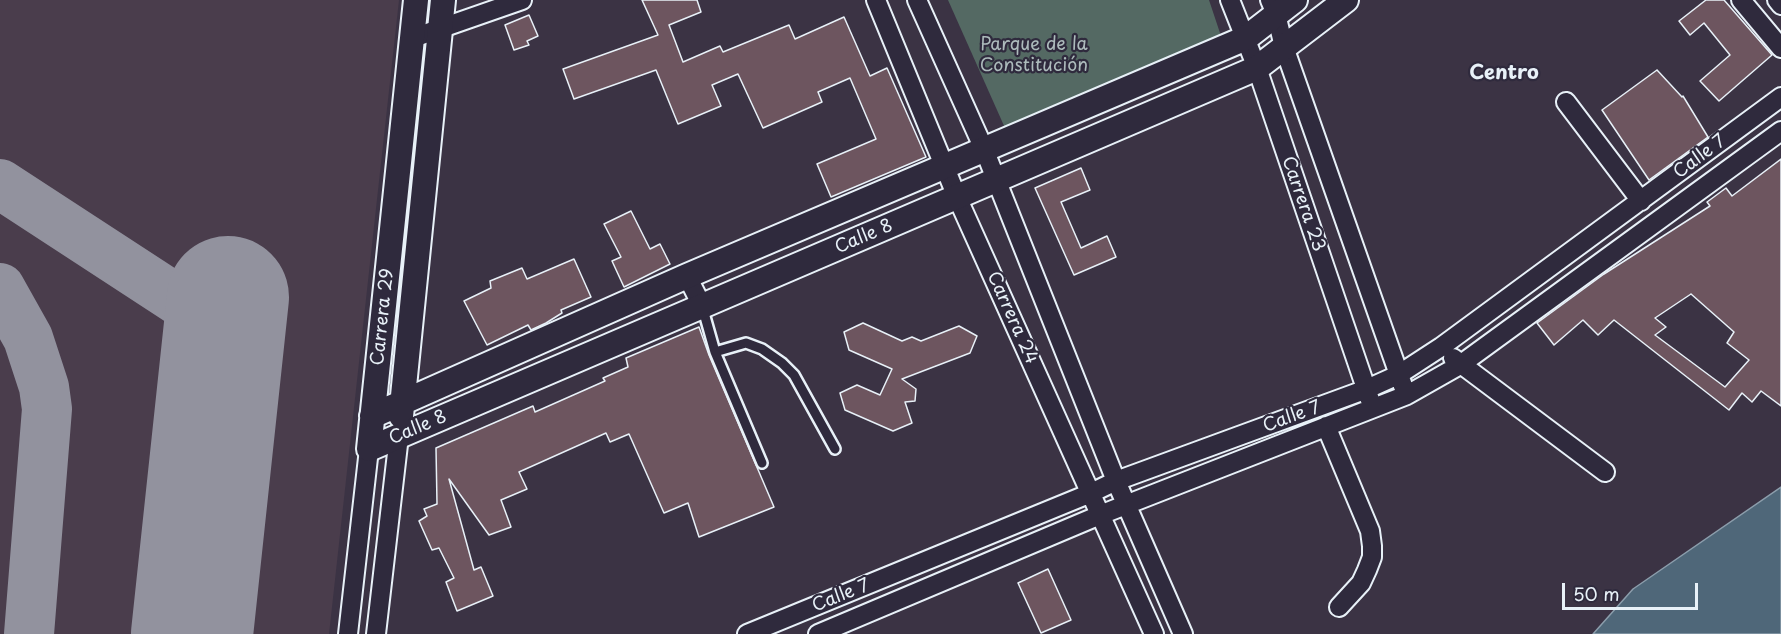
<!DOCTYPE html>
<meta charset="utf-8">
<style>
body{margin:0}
#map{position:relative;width:1781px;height:634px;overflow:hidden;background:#3b3344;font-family:"Playpen Sans",sans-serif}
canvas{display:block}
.scale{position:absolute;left:1562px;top:583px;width:136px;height:27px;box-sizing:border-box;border:3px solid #e8f1f8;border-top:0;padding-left:8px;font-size:18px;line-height:21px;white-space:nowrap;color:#e8f1f8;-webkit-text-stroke:4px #2f2a3d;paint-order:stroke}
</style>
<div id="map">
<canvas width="1781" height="634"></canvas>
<div class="scale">50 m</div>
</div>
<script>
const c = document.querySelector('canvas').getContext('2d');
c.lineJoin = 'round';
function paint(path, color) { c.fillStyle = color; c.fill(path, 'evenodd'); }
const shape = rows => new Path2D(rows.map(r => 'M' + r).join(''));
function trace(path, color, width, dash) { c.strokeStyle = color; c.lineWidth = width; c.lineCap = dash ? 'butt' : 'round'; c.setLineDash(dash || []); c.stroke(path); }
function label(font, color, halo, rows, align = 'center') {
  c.font = font + ' "Playpen Sans",sans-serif'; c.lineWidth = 4.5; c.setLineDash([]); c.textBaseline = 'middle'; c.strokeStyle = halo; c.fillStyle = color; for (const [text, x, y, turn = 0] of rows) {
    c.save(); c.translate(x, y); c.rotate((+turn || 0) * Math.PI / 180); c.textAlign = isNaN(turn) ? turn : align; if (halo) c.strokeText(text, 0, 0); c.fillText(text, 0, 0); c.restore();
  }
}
paint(shape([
 [0,0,399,0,329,634,0,634]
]), '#4a3d4c');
paint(shape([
 [948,0,1209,0,1222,39,1005,128]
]), '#546963');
const water = shape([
 [1781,487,1781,634,1593,634,1633,589,1781,487]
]);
paint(water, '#4f6779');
trace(water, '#8c9eac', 1.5);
trace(shape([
 [0,184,224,330],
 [0,288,28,338,44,387,47,409,29,634]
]), '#92929e', 50);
trace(shape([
 [192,634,228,297]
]), '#92929e', 122);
const building = shape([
 [642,0,697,0,701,12,669,25,683,62,720,46,723,52,789,25,795,39,844,17,870,76,887,68,926,157,831,197,817,164,876,139,850,78,818,92,822,102,763,128,738,74,712,85,721,106,678,124,656,70,574,99,563,69,658,35,642,0],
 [1706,0,1724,0,1772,55,1719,101,1700,81,1730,55,1704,23,1690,35,1679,21,1706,0],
 [529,15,538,36,527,41,529,45,514,50,505,25,529,15],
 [1657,70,1682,97,1683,96,1708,137,1649,180,1602,110,1657,70],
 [1781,159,1781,406,1761,391,1752,402,1742,393,1729,410,1614,320,1598,335,1583,320,1554,345,1537,323,1604,274,1710,206,1707,202,1726,188,1732,196,1781,159],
 [1691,294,1734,332,1727,343,1749,360,1725,387,1655,335,1666,327,1655,318,1691,294],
 [1081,168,1090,190,1061,202,1081,248,1107,236,1116,257,1074,275,1035,188,1081,168],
 [631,211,650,249,660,244,670,264,624,287,612,261,621,257,604,224,631,211],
 [574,259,591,297,561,310,562,313,546,323,531,330,528,325,487,345,464,301,491,288,490,281,522,268,527,279,574,259],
 [863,323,902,341,912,337,921,341,959,326,977,336,970,353,902,379,916,389,915,401,905,402,912,423,893,431,845,410,840,393,857,385,880,395,892,369,849,350,844,332,863,323],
 [699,327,709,355,774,507,699,537,688,503,664,513,629,434,610,442,606,433,519,472,527,489,501,500,511,527,489,535,449,479,474,570,481,567,493,596,457,611,446,582,454,578,439,548,432,550,419,521,427,516,424,509,437,504,436,448,533,406,535,412,605,381,603,378,628,367,626,358,699,327],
 [1048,569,1071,620,1041,633,1018,583,1048,569]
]);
paint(building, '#6d555f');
trace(building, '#e8f1f8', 1.5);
const service = shape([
 [702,306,715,352,746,343,762,349,782,363,794,375,835,449],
 [715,352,762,463]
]);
const minor = shape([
 [876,0,957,197,1154,634],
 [917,0,984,149,1116,481,1183,634],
 [1230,0,1257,68,1370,400],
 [1270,0,1276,14,1284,47,1403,386],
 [1741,0,1781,48],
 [1777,0,1781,5],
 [413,38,522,0],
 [1566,102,1641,201],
 [687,276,702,306],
 [1453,358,1605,472],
 [1326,426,1370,531,1372,546,1372,557,1367,570,1361,583,1339,607],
 [348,634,369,449],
 [376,634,399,436],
 [747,634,1091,493,1116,481,1367,389,1398,375,1441,347,1781,97],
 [818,634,1100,515,1407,395,1460,365,1781,131]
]);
const secondary = shape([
 [416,0,369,449,1257,68,1346,0],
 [372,416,687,276,1246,38,1295,0],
 [401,416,443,0]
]);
trace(service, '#e8f1f8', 14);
trace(minor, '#e8f1f8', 22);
trace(secondary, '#e8f1f8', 28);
trace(service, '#2f2a3d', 9);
trace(minor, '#2f2a3d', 18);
trace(secondary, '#2f2a3d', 24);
label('18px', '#adbbbc', '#2f2a3d', [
 ["Parque de la",1034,45],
 ["Constitución",1034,66]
]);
label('18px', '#e8f1f8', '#2f2a3d', [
 ["Calle 7",1700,157,-37],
 ["Carrera 23",1303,204,71],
 ["Calle 8",864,237,-23],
 ["Carrera 29",383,317,-84],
 ["Carrera 24",1012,318,66],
 ["Calle 7",1292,417,-20],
 ["Calle 8",418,428,-23],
 ["Calle 7",841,596,-22]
]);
label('bold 20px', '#e8f1f8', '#2f2a3d', [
 ["Centro",1504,73]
]);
</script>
